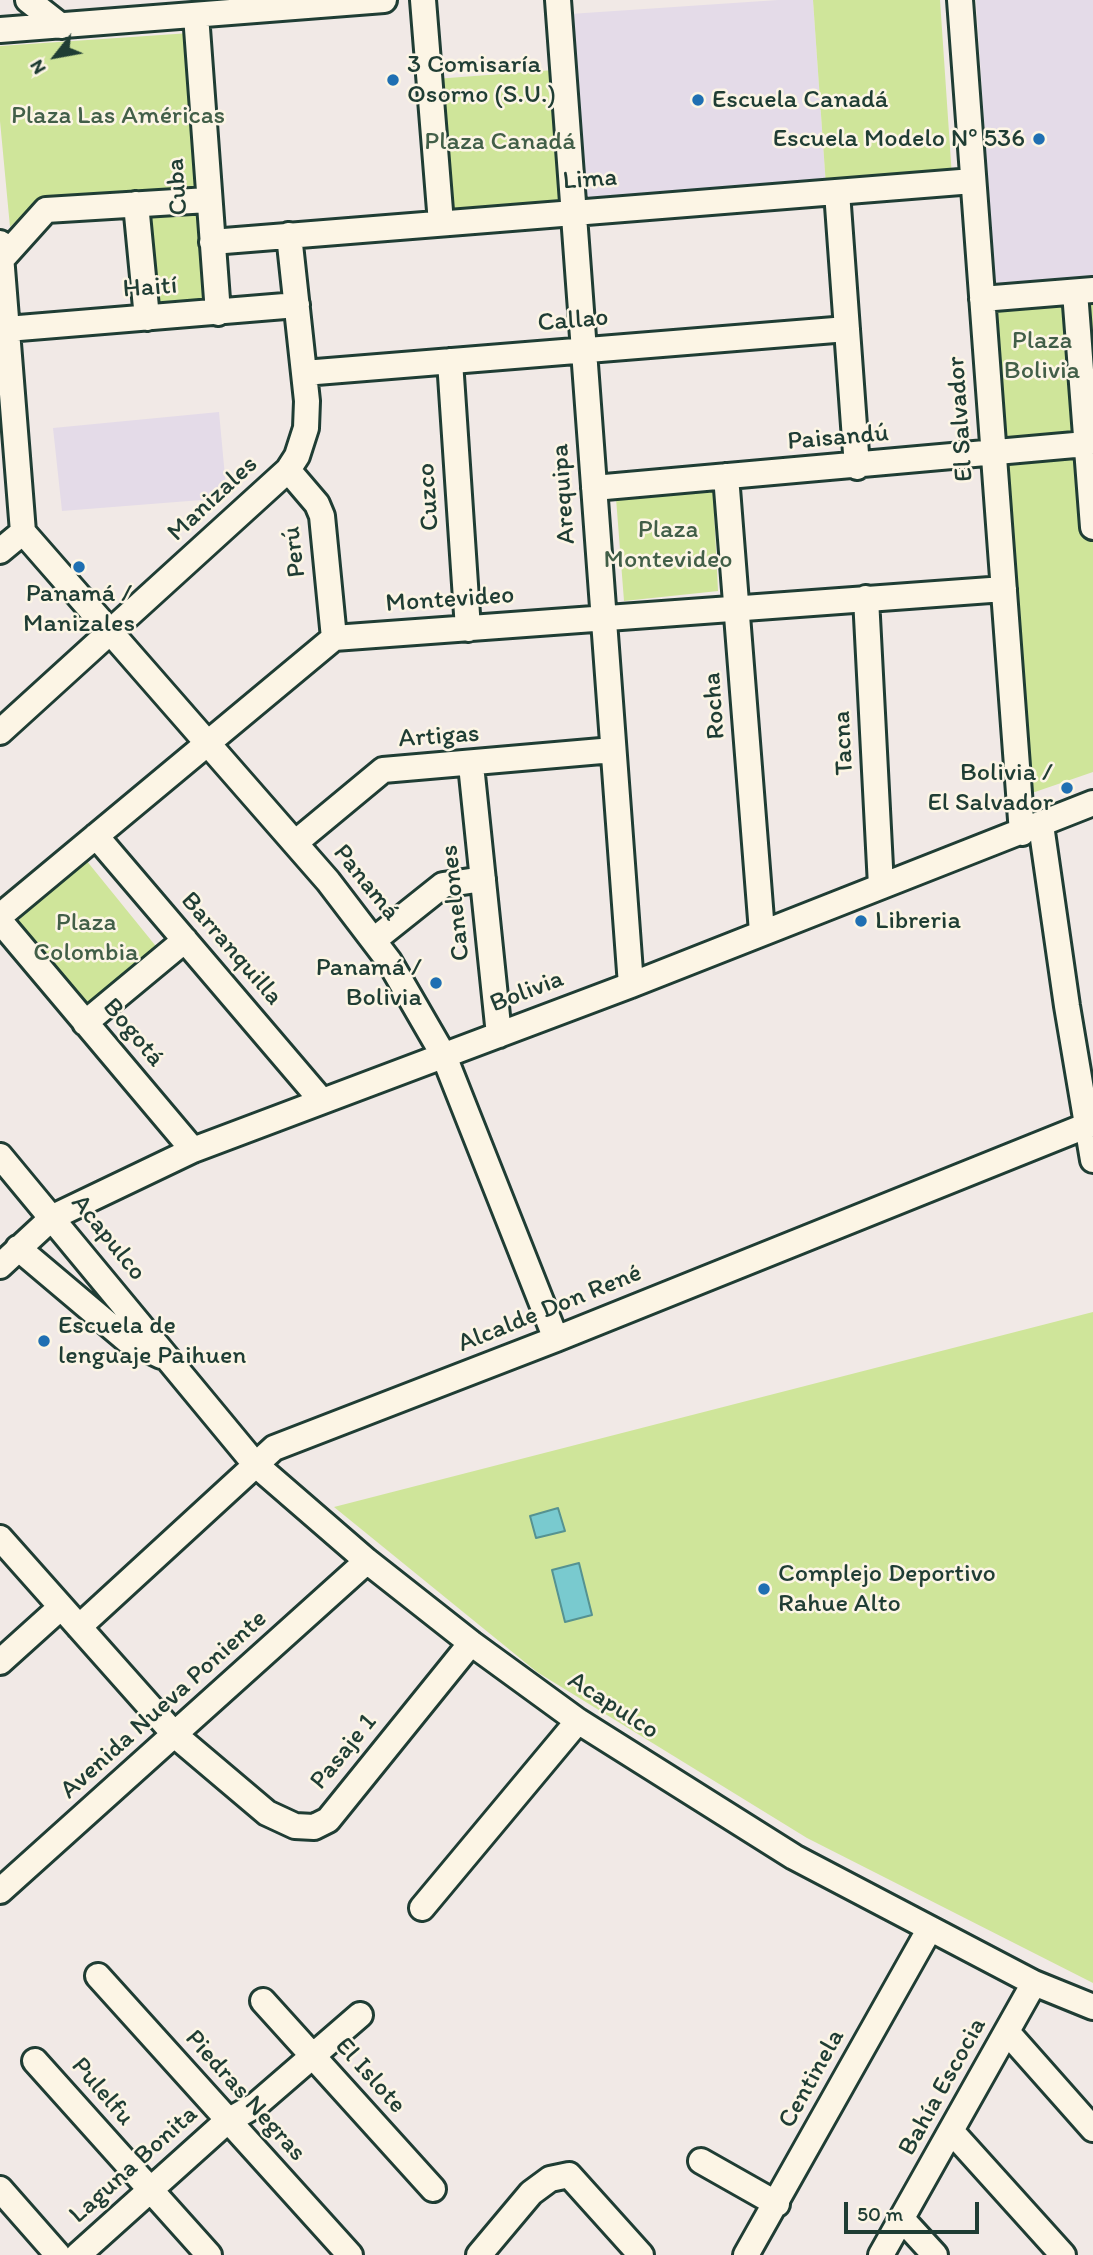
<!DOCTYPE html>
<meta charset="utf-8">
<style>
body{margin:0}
#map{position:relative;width:1093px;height:2255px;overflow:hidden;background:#f1e9e6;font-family:Itim,sans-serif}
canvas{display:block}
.north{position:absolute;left:21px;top:21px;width:70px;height:70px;-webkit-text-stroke:5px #fcf5e5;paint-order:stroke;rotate:239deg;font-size:19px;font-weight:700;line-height:28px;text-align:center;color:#1f3d34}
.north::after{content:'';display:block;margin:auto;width:24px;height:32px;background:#1f3d34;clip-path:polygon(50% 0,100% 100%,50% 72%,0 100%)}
.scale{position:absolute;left:844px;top:2202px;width:135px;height:32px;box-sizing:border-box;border:4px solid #1f3d34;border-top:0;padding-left:9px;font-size:21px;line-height:24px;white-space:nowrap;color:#1f3d34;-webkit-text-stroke:5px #fcf5e5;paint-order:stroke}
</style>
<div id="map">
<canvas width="1093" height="2255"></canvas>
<div class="north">N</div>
<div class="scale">50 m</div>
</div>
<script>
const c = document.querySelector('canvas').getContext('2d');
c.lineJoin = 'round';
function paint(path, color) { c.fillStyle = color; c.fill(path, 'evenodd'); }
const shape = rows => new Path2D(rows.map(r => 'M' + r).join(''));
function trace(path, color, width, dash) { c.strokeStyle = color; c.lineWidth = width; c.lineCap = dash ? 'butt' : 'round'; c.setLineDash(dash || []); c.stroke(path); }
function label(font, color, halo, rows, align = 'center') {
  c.font = font + ' Itim,sans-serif'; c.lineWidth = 5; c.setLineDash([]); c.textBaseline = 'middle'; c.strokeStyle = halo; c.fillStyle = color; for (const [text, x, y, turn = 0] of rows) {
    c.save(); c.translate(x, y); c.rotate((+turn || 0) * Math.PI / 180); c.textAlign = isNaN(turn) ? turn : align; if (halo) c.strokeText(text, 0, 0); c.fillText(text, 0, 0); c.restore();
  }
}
paint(shape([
 [778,0,813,0,826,186,582,201,570,14],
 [976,0,1093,0,1093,278,995,285],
 [219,412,227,498,62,511,53,428]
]), '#e4dbe8');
paint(shape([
 [813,0,940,0,952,177,826,186],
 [190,33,201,187,41,198,10,227,0,121,0,46],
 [554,70,565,205,447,215,435,79],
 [204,205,213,308,152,312,142,210],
 [1093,301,1093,772,1032,793,988,309],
 [713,489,718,591,624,601,616,498],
 [86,860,159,950,82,1012,12,926],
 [1093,1312,1093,1983,807,1838,537,1672,334,1507]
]), '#cfe59a');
const water = shape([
 [558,1508,565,1531,536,1538,530,1516,558,1508],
 [579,1563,592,1615,565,1622,552,1570,579,1563]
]);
paint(water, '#79cacf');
trace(water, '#559291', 2);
const minor = shape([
 [28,0,61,26],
 [423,0,441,223],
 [558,0,631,985],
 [960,0,1022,833],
 [196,15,218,313],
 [0,30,384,0],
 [837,192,857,467],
 [136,204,147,318],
 [212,242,973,181],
 [0,243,23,532],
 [1,260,46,210,208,200],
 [1075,292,1093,527],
 [982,299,1093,290],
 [7,329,297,305],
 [450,361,468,629],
 [304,373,847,329],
 [288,470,317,504,322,516,334,638],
 [726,476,762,932],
 [594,488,1086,444],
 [23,532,328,881,389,961,444,1056,556,1339],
 [0,551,23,532],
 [866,598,881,886],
 [0,732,288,470,297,456,306,428,307,401,289,235],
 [471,765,499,1035],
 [1041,825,1067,1006,1093,1160],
 [96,836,322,1101],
 [295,843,383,770,613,750],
 [0,916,334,638,1004,589],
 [0,921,193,1150],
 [374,940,443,885,483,879],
 [85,1023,185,940],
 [0,1156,255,1464,367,1561,471,1643,578,1721,794,1857,1034,1983,1093,2007],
 [18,1248,127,1340,161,1356],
 [0,1266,53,1217,193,1150,631,985,1093,803],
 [0,1538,176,1736,267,1813,295,1826,314,1827,328,1820,471,1643],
 [79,1627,274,1448,556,1339,1093,1123],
 [0,1662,61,1607],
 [0,1891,367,1561],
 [422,1908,578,1721],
 [98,1976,350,2255],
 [263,2001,433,2189],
 [1007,2032,1093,2129],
 [35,2061,209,2255],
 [952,2132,1063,2255],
 [701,2161,777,2204],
 [0,2189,58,2255],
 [902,2219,935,2255],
 [78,2255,226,2122,256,2105,360,2015],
 [479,2255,531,2193,550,2179,569,2175,641,2255],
 [746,2255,929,1930],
 [881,2255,1034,1983]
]);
trace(minor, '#1f3d34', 30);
trace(minor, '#fcf5e5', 24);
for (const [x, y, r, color] of [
 [393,80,7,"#1f6fb2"],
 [698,100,7,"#1f6fb2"],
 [1039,139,7,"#1f6fb2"],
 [79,567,7,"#1f6fb2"],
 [1067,788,7,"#1f6fb2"],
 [861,921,7,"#1f6fb2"],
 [436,983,7,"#1f6fb2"],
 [44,1341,7,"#1f6fb2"],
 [764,1589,7,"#1f6fb2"]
]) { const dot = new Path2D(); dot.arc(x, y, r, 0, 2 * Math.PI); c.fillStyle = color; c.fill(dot); trace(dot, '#fcf5e5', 2.5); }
label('26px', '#1f3d34', '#fcf5e5', [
 ["3 Comisaría",407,65],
 ["Osorno (S.U.)",407,95],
 ["Escuela Canadá",712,100],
 ["Escuela Modelo Nº 536",1025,139,"right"],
 ["Panamá /",79,594,"center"],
 ["Manizales",79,624,"center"],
 ["Bolivia /",1053,773,"right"],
 ["El Salvador",1053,803,"right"],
 ["Libreria",875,921],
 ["Panamá /",422,968,"right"],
 ["Bolivia",422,998,"right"],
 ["Escuela de",58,1326],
 ["lenguaje Paihuen",58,1356],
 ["Complejo Deportivo",778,1574],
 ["Rahue Alto",778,1604]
], 'left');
label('26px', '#425f48', '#fcf5e5', [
 ["Plaza Las Américas",118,116],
 ["Plaza Canadá",500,142],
 ["Plaza",1042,341],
 ["Bolivia",1042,371],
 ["Plaza",668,530],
 ["Montevideo",668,560],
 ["Plaza",86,923],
 ["Colombia",86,953]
]);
label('26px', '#1f3d34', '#fcf5e5', [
 ["Lima",590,180,-4],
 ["Cuba",178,187,-94],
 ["Haití",150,288,-4],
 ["Callao",573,321,-5],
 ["El Salvador",961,419,-94],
 ["Paisandú",838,438,-5],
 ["Arequipa",564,494,-94],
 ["Cuzco",429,497,-94],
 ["Manizales",213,499,-43],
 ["Perú",295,552,-97],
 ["Montevideo",450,600,-4],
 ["Rocha",715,706,-94],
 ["Artigas",439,737,-4],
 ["Tacna",844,743,-93],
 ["Panamá",366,883,51],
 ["Canelones",456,903,-96],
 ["Barranquilla",231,949,49],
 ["Bolivia",527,992,-21],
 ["Bogotá",133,1033,50],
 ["Acapulco",108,1238,51],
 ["Alcalde Don René",550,1309,-22],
 ["Avenida Nueva Poniente",164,1705,-42],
 ["Acapulco",613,1706,33],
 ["Pasaje 1",344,1752,-51],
 ["El Islote",370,2076,48],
 ["Centinela",812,2079,-61],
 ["Bahía Escocia",943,2087,-61],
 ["Pulelfu",102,2092,49],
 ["Piedras Negras",245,2096,48],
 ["Laguna Bonita",134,2165,-42]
]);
</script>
